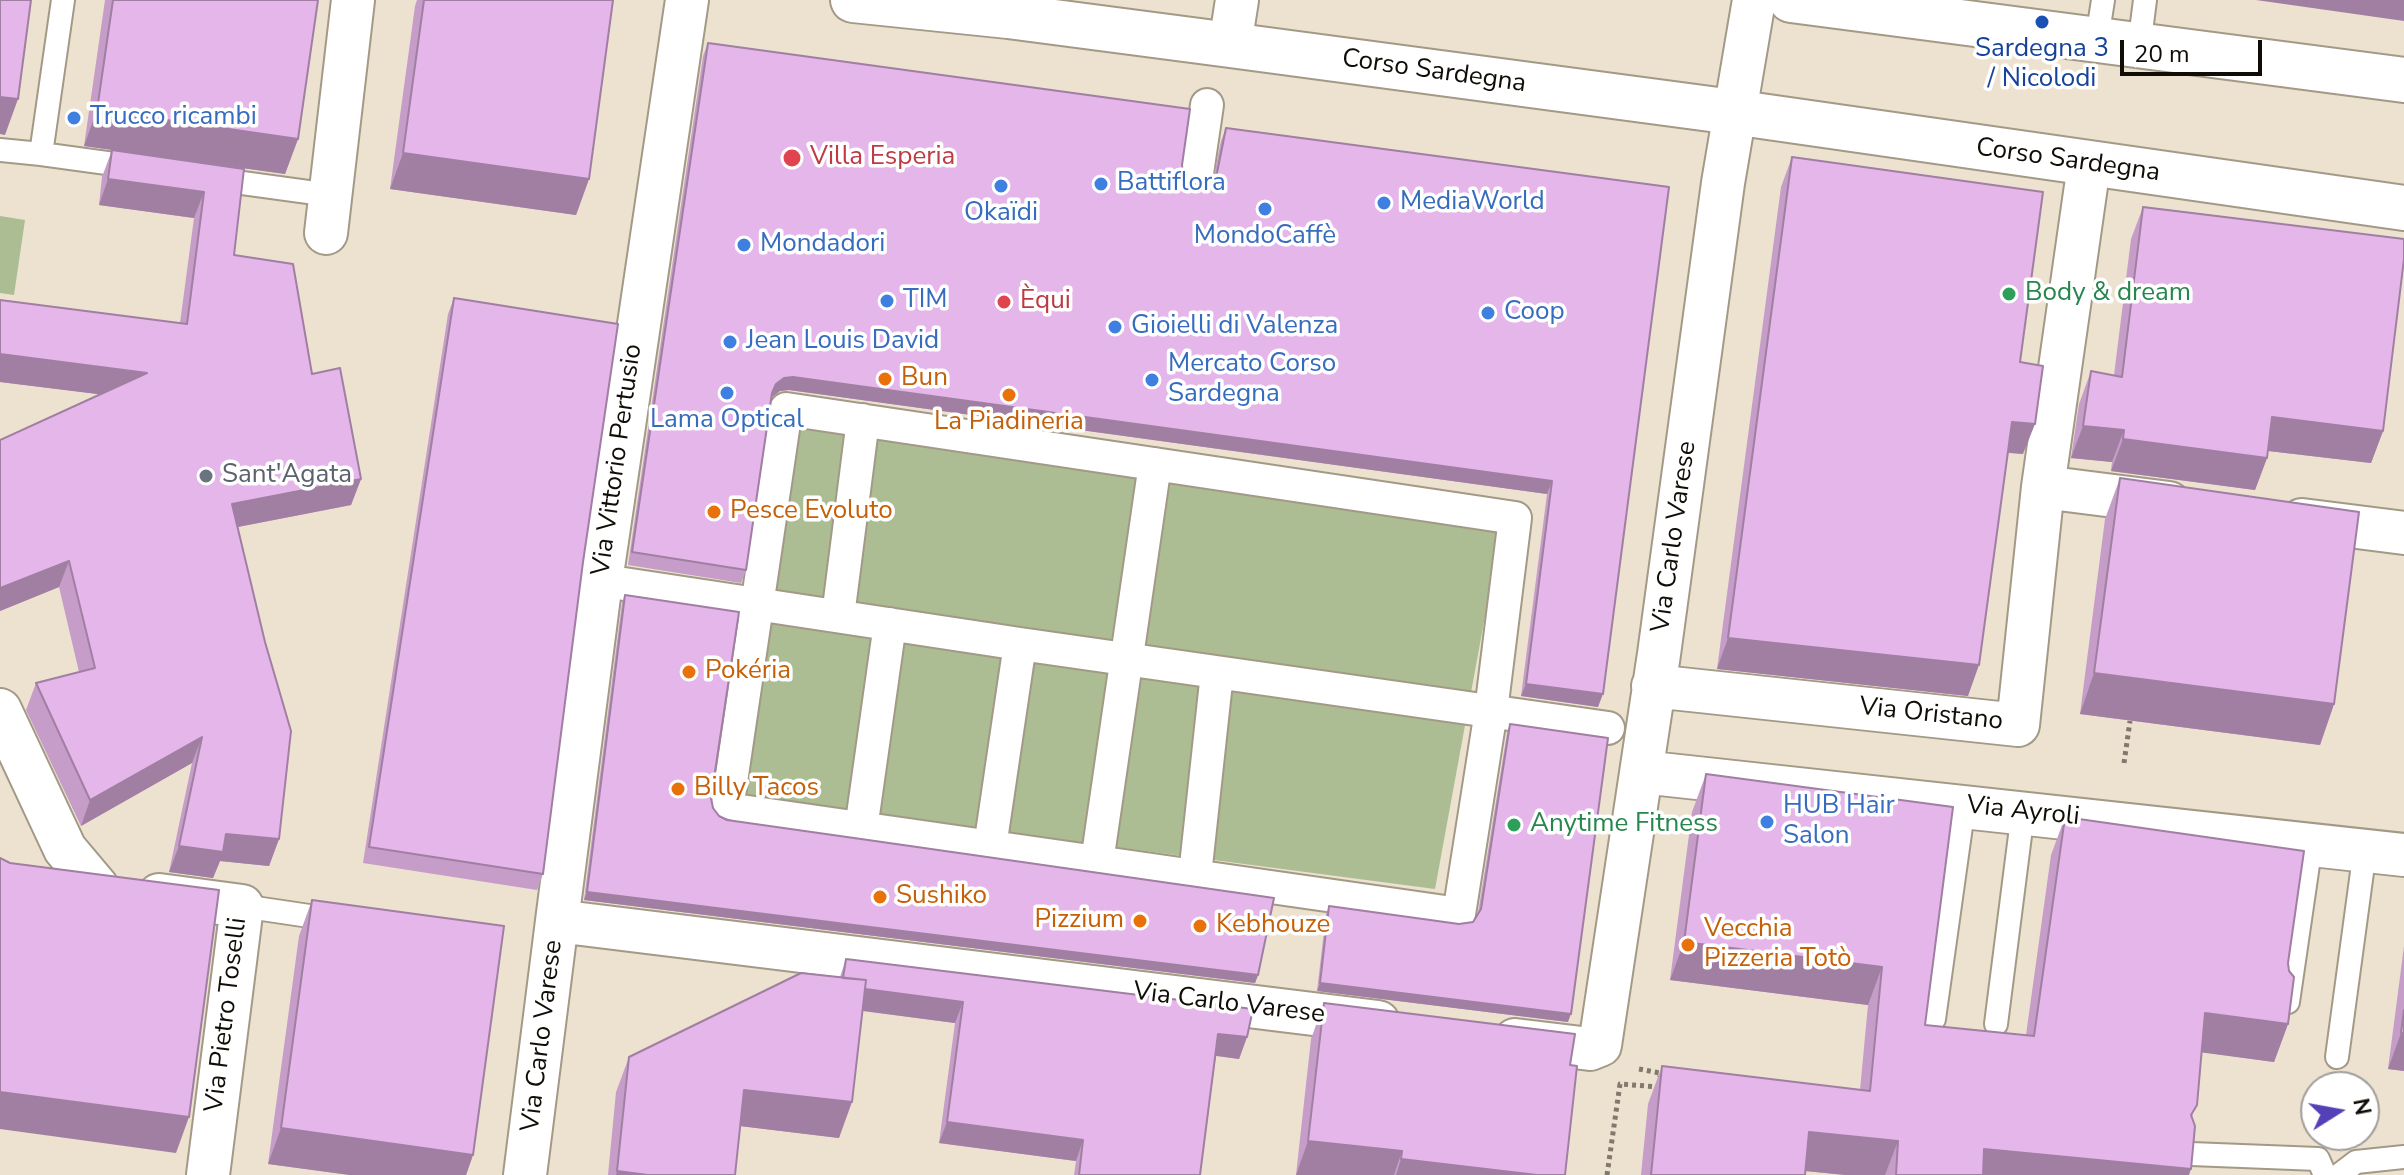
<!DOCTYPE html>
<meta charset="utf-8">
<style>
body{margin:0}
#map{position:relative;width:2404px;height:1175px;overflow:hidden;background:#ede2cf;font-family:"Nunito Sans",sans-serif}
canvas{display:block}
.north{position:absolute;left:2300px;top:1071px;width:80px;height:80px;box-sizing:border-box;background:#fff;border:2px solid #9f9e9b;border-radius:50%;rotate:79deg;font-size:22px;font-weight:700;line-height:32px;text-align:center;color:#100c06}
.north::after{content:'';display:block;margin:auto;width:28px;height:36px;background:#5440b7;clip-path:polygon(50% 0,100% 100%,50% 72%,0 100%)}
.scale{position:absolute;left:2120px;top:40px;width:142px;height:36px;box-sizing:border-box;border:4px solid #100c06;border-top:0;padding-left:10px;font-size:24px;line-height:28px;white-space:nowrap;color:#100c06;-webkit-text-stroke:6px #fff;paint-order:stroke}
</style>
<div id="map">
<canvas width="2404" height="1175"></canvas>
<div class="north">N</div>
<div class="scale">20 m</div>
</div>
<script>
const c = document.querySelector('canvas').getContext('2d');
c.lineJoin = 'round';
function paint(path, color) { c.fillStyle = color; c.fill(path, 'evenodd'); }
const shape = rows => new Path2D(rows.map(r => 'M' + r).join(''));
function trace(path, color, width, dash) { c.strokeStyle = color; c.lineWidth = width; c.lineCap = dash ? 'butt' : 'round'; c.setLineDash(dash || []); c.stroke(path); }
function label(font, color, halo, rows, align = 'center') {
  c.font = font + ' "Nunito Sans",sans-serif'; c.lineWidth = 7; c.setLineDash([]); c.textBaseline = 'middle'; c.strokeStyle = halo; c.fillStyle = color; for (const [text, x, y, turn = 0] of rows) {
    c.save(); c.translate(x, y); c.rotate((+turn || 0) * Math.PI / 180); c.textAlign = isNaN(turn) ? turn : align; if (halo) c.strokeText(text, 0, 0); c.fillText(text, 0, 0); c.restore();
  }
}
paint(shape([
 [0,216,25,220,14,295,0,293],
 [798,427,1501,529,1435,889,741,798]
]), '#acbd93');
const service = shape([
 [63,0,41,154,136,167],
 [2097,39,2103,0],
 [2139,47,2145,0],
 [0,150,41,154],
 [213,179,330,195],
 [242,906,336,920],
 [2288,1002,2311,844],
 [1934,1019,1964,805],
 [1996,1024,2023,812],
 [2337,1057,2365,850],
 [2191,1154,2318,1159,2325,1175],
 [2339,1175,2356,1162,2404,1157]
]);
const pedestrian = shape([
 [1196,180,1207,105],
 [786,409,1515,518,1491,711,1459,914,727,809,786,409],
 [624,584,1020,644,1608,728],
 [838,616,863,420],
 [861,829,890,624],
 [990,847,1020,644],
 [1097,862,1155,464],
 [1195,875,1217,673]
]);
const minor = shape([
 [1230,45,1237,0],
 [326,233,353,0],
 [2043,487,2169,503],
 [2302,520,2404,533],
 [1653,686,2018,725,2043,487,2089,165],
 [0,710,65,849,97,887],
 [1642,772,2404,855],
 [159,895,242,906,208,1175],
 [557,921,601,581,687,0],
 [1515,1040,1590,1049,1600,1045,1659,654,1723,183,1754,0],
 [525,1175,557,921,1378,1022]
]);
const secondary = shape([
 [853,0,1008,16,1230,45,1733,112,2404,208],
 [1791,0,2404,80]
]);
trace(service, '#a39987', 26);
trace(pedestrian, '#a39987', 36);
trace(minor, '#a39987', 46);
trace(secondary, '#a39987', 48);
trace(shape([
 [2124,763,2130,721],
 [1639,1069,1660,1073,1660,1077],
 [1607,1175,1620,1084,1659,1087]
]), '#80796c', 5, [4, 4]);
trace(service, '#fff', 22);
trace(pedestrian, '#fff', 32);
trace(minor, '#fff', 42);
trace(secondary, '#fff', 44);
paint(shape([
 [105,0,318,0,298,139,285,174,84,146],
 [417,0,613,0,589,179,576,215,390,189,415,6],
 [708,43,1182,165,1183,173,1188,181,1199,186,1208,184,1213,180,1221,141,1226,128,1669,187,1598,707,1521,696,1547,494,789,390,780,391,772,397,746,570,741,583,628,565,703,56],
 [112,150,244,169,234,255,312,374,361,479,351,505,238,527,279,839,269,866,220,861,213,878,169,872,192,763,81,826,26,710,36,683,79,672,59,587,0,611,0,440,99,394,0,382,180,323,194,218,99,205,102,177],
 [1792,157,2020,362,2023,454,2008,453,1968,696,1717,669,1781,187],
 [2143,207,2383,431,2371,463,2268,451,2267,458,2255,490,2111,471,2112,462,2071,458,2079,404,2091,371,2114,375,2131,239],
 [454,298,583,562,543,874,537,890,363,863,448,314],
 [2120,478,2334,704,2320,745,2080,714,2105,519],
 [625,595,711,798,713,808,719,816,1258,975,1255,983,584,900,622,603],
 [1510,724,1568,1022,1317,991,1326,914,1329,906,1459,924,1473,922,1478,913,1507,733],
 [1706,774,1953,807,1925,1025,2026,1035,2051,855,2065,817,2288,963,2288,1024,2274,1062,2202,1052,2192,1118,2189,1175,1845,1175,1805,1171,1805,1175,1641,1175,1648,1104,1662,1066,1860,1090,1868,1005,1670,980,1692,812],
 [312,900,473,1155,466,1175,350,1175,268,1164,299,936],
 [2404,946,2404,1071,2388,1069],
 [846,959,1247,1037,1239,1059,1216,1056,1200,1175,1074,1175,1076,1161,939,1143,955,1023,862,1011,839,1138,740,1126,735,1175,608,1175,616,1092,629,1057,840,977],
 [1324,1003,1570,1065,1565,1175,1296,1175,1311,1039]
]), '#c59dc8');
paint(shape([
 [2256,0,2404,0,2404,21],
 [0,97,18,99,5,135,0,134],
 [97,110,298,139,285,174,84,146],
 [403,153,589,179,576,215,390,189],
 [108,179,204,192,194,218,99,205],
 [0,354,147,373,137,399,0,382],
 [793,377,1552,481,1547,494,789,390,780,391,772,397,776,384,784,378],
 [2272,417,2383,431,2371,463,2260,450],
 [2012,422,2035,424,2023,454,2001,452],
 [2083,426,2124,430,2112,462,2071,458],
 [2123,439,2267,458,2255,490,2111,471],
 [361,479,351,505,222,530,232,504],
 [69,561,59,587,0,611,0,588],
 [1728,638,1979,665,1968,696,1717,669],
 [2094,673,2334,704,2320,745,2080,714],
 [1526,684,1603,694,1598,707,1521,696],
 [202,737,192,763,81,826,90,800],
 [226,834,279,839,269,866,220,861,213,878,169,872,179,846],
 [587,892,1258,975,1255,983,584,900],
 [1684,942,1882,967,1868,1005,1670,980],
 [1320,983,1571,1014,1568,1022,1317,991],
 [842,986,963,1002,955,1023,834,1007],
 [2205,1013,2288,1024,2274,1062,2191,1051],
 [2401,1033,2404,1033,2404,1071,2388,1069],
 [1218,1034,1247,1037,1239,1059,1211,1055],
 [744,1090,852,1102,839,1138,731,1125],
 [0,1092,189,1117,176,1153,0,1129],
 [947,1122,1083,1140,1076,1161,939,1143],
 [281,1128,473,1155,466,1175,350,1175,268,1164],
 [1809,1132,1898,1141,1885,1175,1846,1175,1795,1170],
 [1308,1141,1402,1151,1394,1175,1296,1175],
 [1984,1149,2191,1169,2189,1175,1975,1175],
 [1401,1159,1537,1175,1396,1175],
 [617,1171,648,1175,616,1175]
]), '#a07fa3');
const building = shape([
 [0,0,31,0,18,99,0,97,0,0],
 [113,0,318,0,298,139,97,110,113,0],
 [424,0,613,0,589,179,403,153,424,0],
 [708,43,1190,109,1182,165,1183,173,1188,181,1199,186,1208,184,1216,178,1226,128,1669,187,1603,694,1526,684,1552,481,793,377,784,378,776,384,772,393,746,570,632,552,708,43],
 [112,150,244,169,234,255,293,264,312,374,340,368,361,479,232,504,265,642,291,731,279,839,226,834,223,852,179,846,202,737,90,800,36,683,95,668,69,561,0,588,0,440,147,373,0,354,0,300,187,324,204,192,108,179,112,150],
 [1792,157,2043,192,2020,362,2043,366,2035,424,2012,422,1979,665,1728,638,1792,157],
 [2143,207,2404,239,2404,259,2383,431,2272,417,2267,458,2123,439,2124,430,2083,426,2091,371,2122,377,2143,207],
 [454,298,618,324,583,562,543,874,369,847,454,298],
 [2120,478,2359,512,2334,704,2094,673,2120,478],
 [625,595,739,612,711,798,713,808,719,816,727,820,861,839,1274,898,1258,975,587,892,625,595],
 [1510,724,1608,738,1571,1014,1320,983,1329,906,1459,924,1473,922,1481,909,1510,724],
 [1706,774,1953,807,1925,1025,2034,1036,2065,817,2304,851,2288,963,2289,971,2294,977,2288,1024,2205,1013,2197,1105,2191,1115,2195,1126,2191,1169,1984,1149,1983,1175,1896,1175,1898,1141,1809,1132,1805,1175,1651,1175,1662,1066,1870,1091,1882,967,1684,942,1706,774],
 [0,858,10,863,219,890,189,1117,0,1092,0,858],
 [312,900,504,926,473,1155,281,1128,312,900],
 [846,959,1253,1009,1247,1037,1218,1034,1200,1175,1079,1175,1083,1140,947,1122,963,1002,865,989,866,980,843,978,846,959],
 [801,973,866,980,852,1102,744,1090,735,1175,648,1175,617,1171,629,1057,801,973],
 [1324,1003,1575,1034,1570,1065,1577,1066,1565,1175,1537,1175,1401,1159,1402,1151,1308,1141,1324,1003],
 [2404,1010,2404,1033,2401,1033,2404,1010]
]);
paint(building, '#e5b6e9');
trace(building, '#a07fa3', 2);
for (const [x, y, r, color] of [
 [2042,22,8,"#1a4fb4"],
 [74,118,8,"#3f7fe0"],
 [792,158,10,"#e0444e"],
 [1101,184,8,"#3f7fe0"],
 [1001,186,8,"#3f7fe0"],
 [1384,203,8,"#3f7fe0"],
 [1265,209,8,"#3f7fe0"],
 [744,245,8,"#3f7fe0"],
 [2009,294,8,"#2e9e5b"],
 [887,301,8,"#3f7fe0"],
 [1004,302,8,"#e0444e"],
 [1488,313,8,"#3f7fe0"],
 [1115,327,8,"#3f7fe0"],
 [730,342,8,"#3f7fe0"],
 [885,379,8,"#e8710a"],
 [1152,380,8,"#3f7fe0"],
 [727,393,8,"#3f7fe0"],
 [1009,395,8,"#e8710a"],
 [206,476,8,"#6b7280"],
 [714,512,8,"#e8710a"],
 [689,672,8,"#e8710a"],
 [678,789,8,"#e8710a"],
 [1767,822,8,"#3f7fe0"],
 [1514,825,8,"#2e9e5b"],
 [880,897,8,"#e8710a"],
 [1140,921,8,"#e8710a"],
 [1200,926,8,"#e8710a"],
 [1688,945,8,"#e8710a"]
]) { const dot = new Path2D(); dot.arc(x, y, r, 0, 2 * Math.PI); c.fillStyle = color; c.fill(dot); trace(dot, '#fff', 3); }
label('26px', '#164399', '#fff', [
 ["Sardegna 3",2042,50],
 ["/ Nicolodi",2042,80]
]);
label('26px', '#100c06', '#fff', [
 ["Corso Sardegna",1434,72,8],
 ["Corso Sardegna",2068,161,8],
 ["Via Vittorio Pertusio",618,460,-82],
 ["Via Carlo Varese",1675,537,-82],
 ["Via Oristano",1931,715,6],
 ["Via Ayroli",2023,812,6],
 ["Via Carlo Varese",1229,1004,7],
 ["Via Pietro Toselli",227,1015,-83],
 ["Via Carlo Varese",543,1036,-83]
]);
label('26px', '#366cbe', '#fff', [
 ["Trucco ricambi",90,118],
 ["Battiflora",1117,184],
 ["MediaWorld",1400,203],
 ["Okaïdi",1001,214,"center"],
 ["MondoCaffè",1265,237,"center"],
 ["Mondadori",760,245],
 ["TIM",903,301],
 ["Coop",1504,313],
 ["Gioielli di Valenza",1131,327],
 ["Jean Louis David",746,342],
 ["Mercato Corso",1168,365],
 ["Sardegna",1168,395],
 ["Lama Optical",727,421,"center"],
 ["HUB Hair",1783,807],
 ["Salon",1783,837]
], 'left');
label('26px', '#be3a42', '#fff', [
 ["Villa Esperia",810,158],
 ["Èqui",1020,302]
], 'left');
label('26px', '#27864d', '#fff', [
 ["Body & dream",2025,294],
 ["Anytime Fitness",1530,825]
], 'left');
label('26px', '#c56008', '#fff', [
 ["Bun",901,379],
 ["La Piadineria",1009,423,"center"],
 ["Pesce Evoluto",730,512],
 ["Pokéria",705,672],
 ["Billy Tacos",694,789],
 ["Sushiko",896,897],
 ["Pizzium",1124,921,"right"],
 ["Kebhouze",1216,926],
 ["Vecchia",1704,930],
 ["Pizzeria Totò",1704,960]
], 'left');
label('26px', '#5b616d', '#fff', [
 ["Sant'Agata",222,476]
], 'left');
</script>
